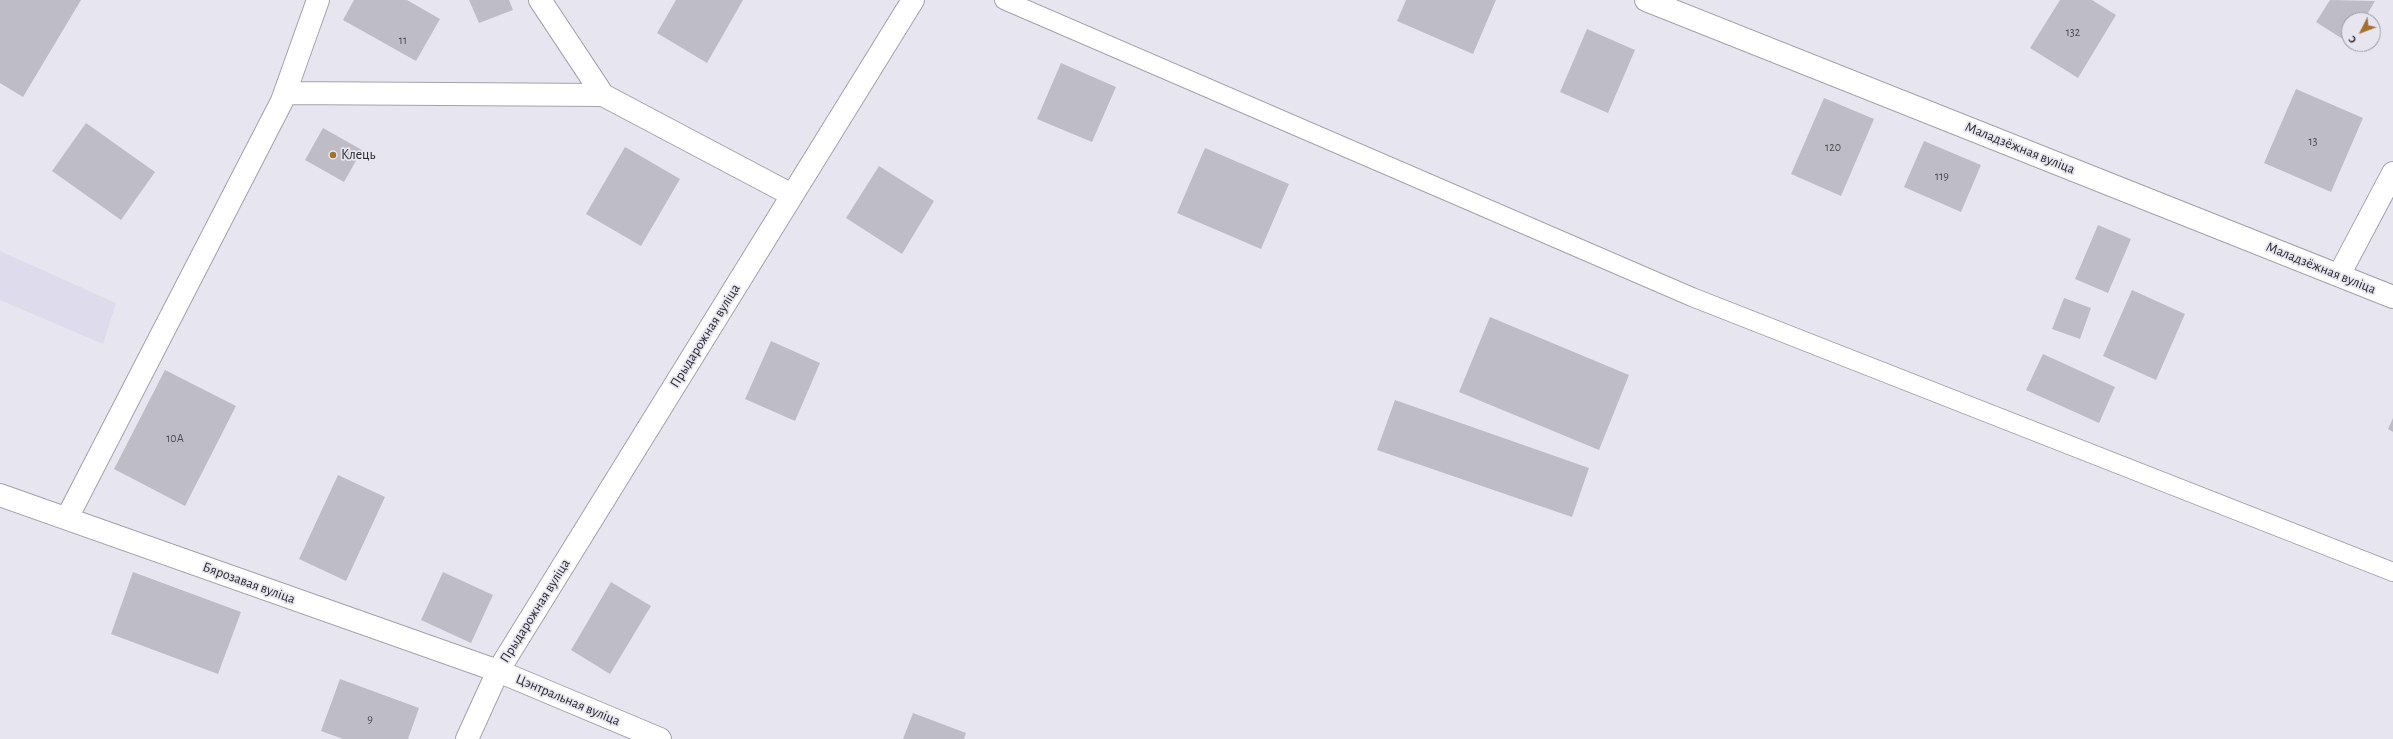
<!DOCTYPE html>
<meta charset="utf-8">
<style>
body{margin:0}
#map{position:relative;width:2393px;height:739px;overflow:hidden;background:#e7e6f0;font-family:"Alegreya Sans",sans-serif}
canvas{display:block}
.north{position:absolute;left:2341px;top:12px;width:40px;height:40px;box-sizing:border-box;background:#e7e6f0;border:1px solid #9b9aa1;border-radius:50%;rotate:228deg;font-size:11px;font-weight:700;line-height:16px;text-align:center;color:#28272b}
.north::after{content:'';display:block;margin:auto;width:14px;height:18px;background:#a66f2b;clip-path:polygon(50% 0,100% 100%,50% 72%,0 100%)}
</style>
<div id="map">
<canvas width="2393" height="739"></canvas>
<div class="north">С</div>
</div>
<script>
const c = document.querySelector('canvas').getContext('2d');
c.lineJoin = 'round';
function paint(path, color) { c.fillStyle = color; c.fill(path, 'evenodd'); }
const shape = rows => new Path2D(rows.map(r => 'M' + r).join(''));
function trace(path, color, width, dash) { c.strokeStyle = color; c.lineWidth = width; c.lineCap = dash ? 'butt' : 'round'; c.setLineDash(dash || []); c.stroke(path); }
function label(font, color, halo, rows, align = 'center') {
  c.font = font + ' "Alegreya Sans",sans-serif'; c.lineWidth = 3.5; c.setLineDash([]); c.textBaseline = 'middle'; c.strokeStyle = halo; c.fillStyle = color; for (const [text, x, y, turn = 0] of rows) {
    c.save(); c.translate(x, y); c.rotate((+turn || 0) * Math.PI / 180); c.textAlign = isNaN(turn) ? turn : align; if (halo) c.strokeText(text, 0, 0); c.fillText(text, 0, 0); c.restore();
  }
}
paint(shape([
 [0,251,116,303,103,344,0,300]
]), '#dddbec');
paint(shape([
 [0,0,81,0,23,97,0,83],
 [354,0,407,0,440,19,416,61,343,20],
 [469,0,509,0,513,10,479,23],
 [676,0,743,0,707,63,657,33],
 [1406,0,1496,0,1473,54,1397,21],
 [2060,0,2092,0,2116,15,2078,78,2030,48],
 [2330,0,2375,1,2364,20,2349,20,2349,43,2316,22],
 [1587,29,1635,50,1608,113,1560,92],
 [1061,63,1116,87,1092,142,1037,119],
 [2296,89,2363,118,2331,192,2264,163],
 [1824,98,1874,119,1841,196,1791,174],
 [86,123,155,172,121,220,52,171],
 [323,128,362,150,344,182,305,160],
 [1924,141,1981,165,1961,212,1904,187],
 [625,147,680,179,641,246,586,214],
 [1205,148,1289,184,1261,249,1177,213],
 [879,166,934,201,902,254,846,218],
 [2098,225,2131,239,2108,293,2075,279],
 [2132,290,2185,314,2156,380,2103,356],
 [2064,298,2091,308,2080,339,2052,329],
 [1490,317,1629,375,1599,450,1459,392],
 [771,341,820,363,795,421,745,399],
 [2043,354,2115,387,2099,423,2026,390],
 [165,370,236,406,185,506,114,469],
 [1395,400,1589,468,1572,517,1377,450],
 [2393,418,2393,432,2388,429],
 [338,475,385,497,346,581,299,559],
 [133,572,241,612,218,674,111,634],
 [443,572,493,595,471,643,421,620],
 [611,582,651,606,610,674,571,650],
 [340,679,419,708,408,739,343,739,321,731],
 [913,713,966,733,964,739,903,739]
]), '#bebdc7');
const service = shape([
 [1004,0,1692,297,2393,572]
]);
const minor = shape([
 [540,0,603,95],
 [1646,0,2393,297],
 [285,93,603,95,792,195],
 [2339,275,2393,173],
 [0,495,498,671,467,739],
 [67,518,282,101,318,0]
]);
const tertiary = shape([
 [660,739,498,671,913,0]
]);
trace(service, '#a3a2ab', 20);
trace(minor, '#a3a2ab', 24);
trace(tertiary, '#a3a2ab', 24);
trace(service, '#fff', 18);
trace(minor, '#fff', 22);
trace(tertiary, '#fff', 22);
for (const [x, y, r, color] of [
 [333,155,4,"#a66f2b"]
]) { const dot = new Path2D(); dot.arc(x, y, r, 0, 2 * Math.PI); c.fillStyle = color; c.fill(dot); trace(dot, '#e7e6f0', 1.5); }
label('12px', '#4e4c52', null, [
 ["132",2073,32],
 ["11",403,40],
 ["13",2313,141],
 ["120",1833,147],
 ["119",1942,176],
 ["10А",175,438],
 ["9",370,719]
]);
label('14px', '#28272b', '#e7e6f0', [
 ["Маладзёжная вуліца",2020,148,22],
 ["Маладзёжная вуліца",2321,268,22],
 ["Прыдарожная вуліца",705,336,-58],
 ["Бярозавая вуліца",249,583,20],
 ["Прыдарожная вуліца",535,611,-58],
 ["Цэнтральная вуліца",568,700,23]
]);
label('14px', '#28272b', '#e7e6f0', [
 ["Клець",341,155]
], 'left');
</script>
